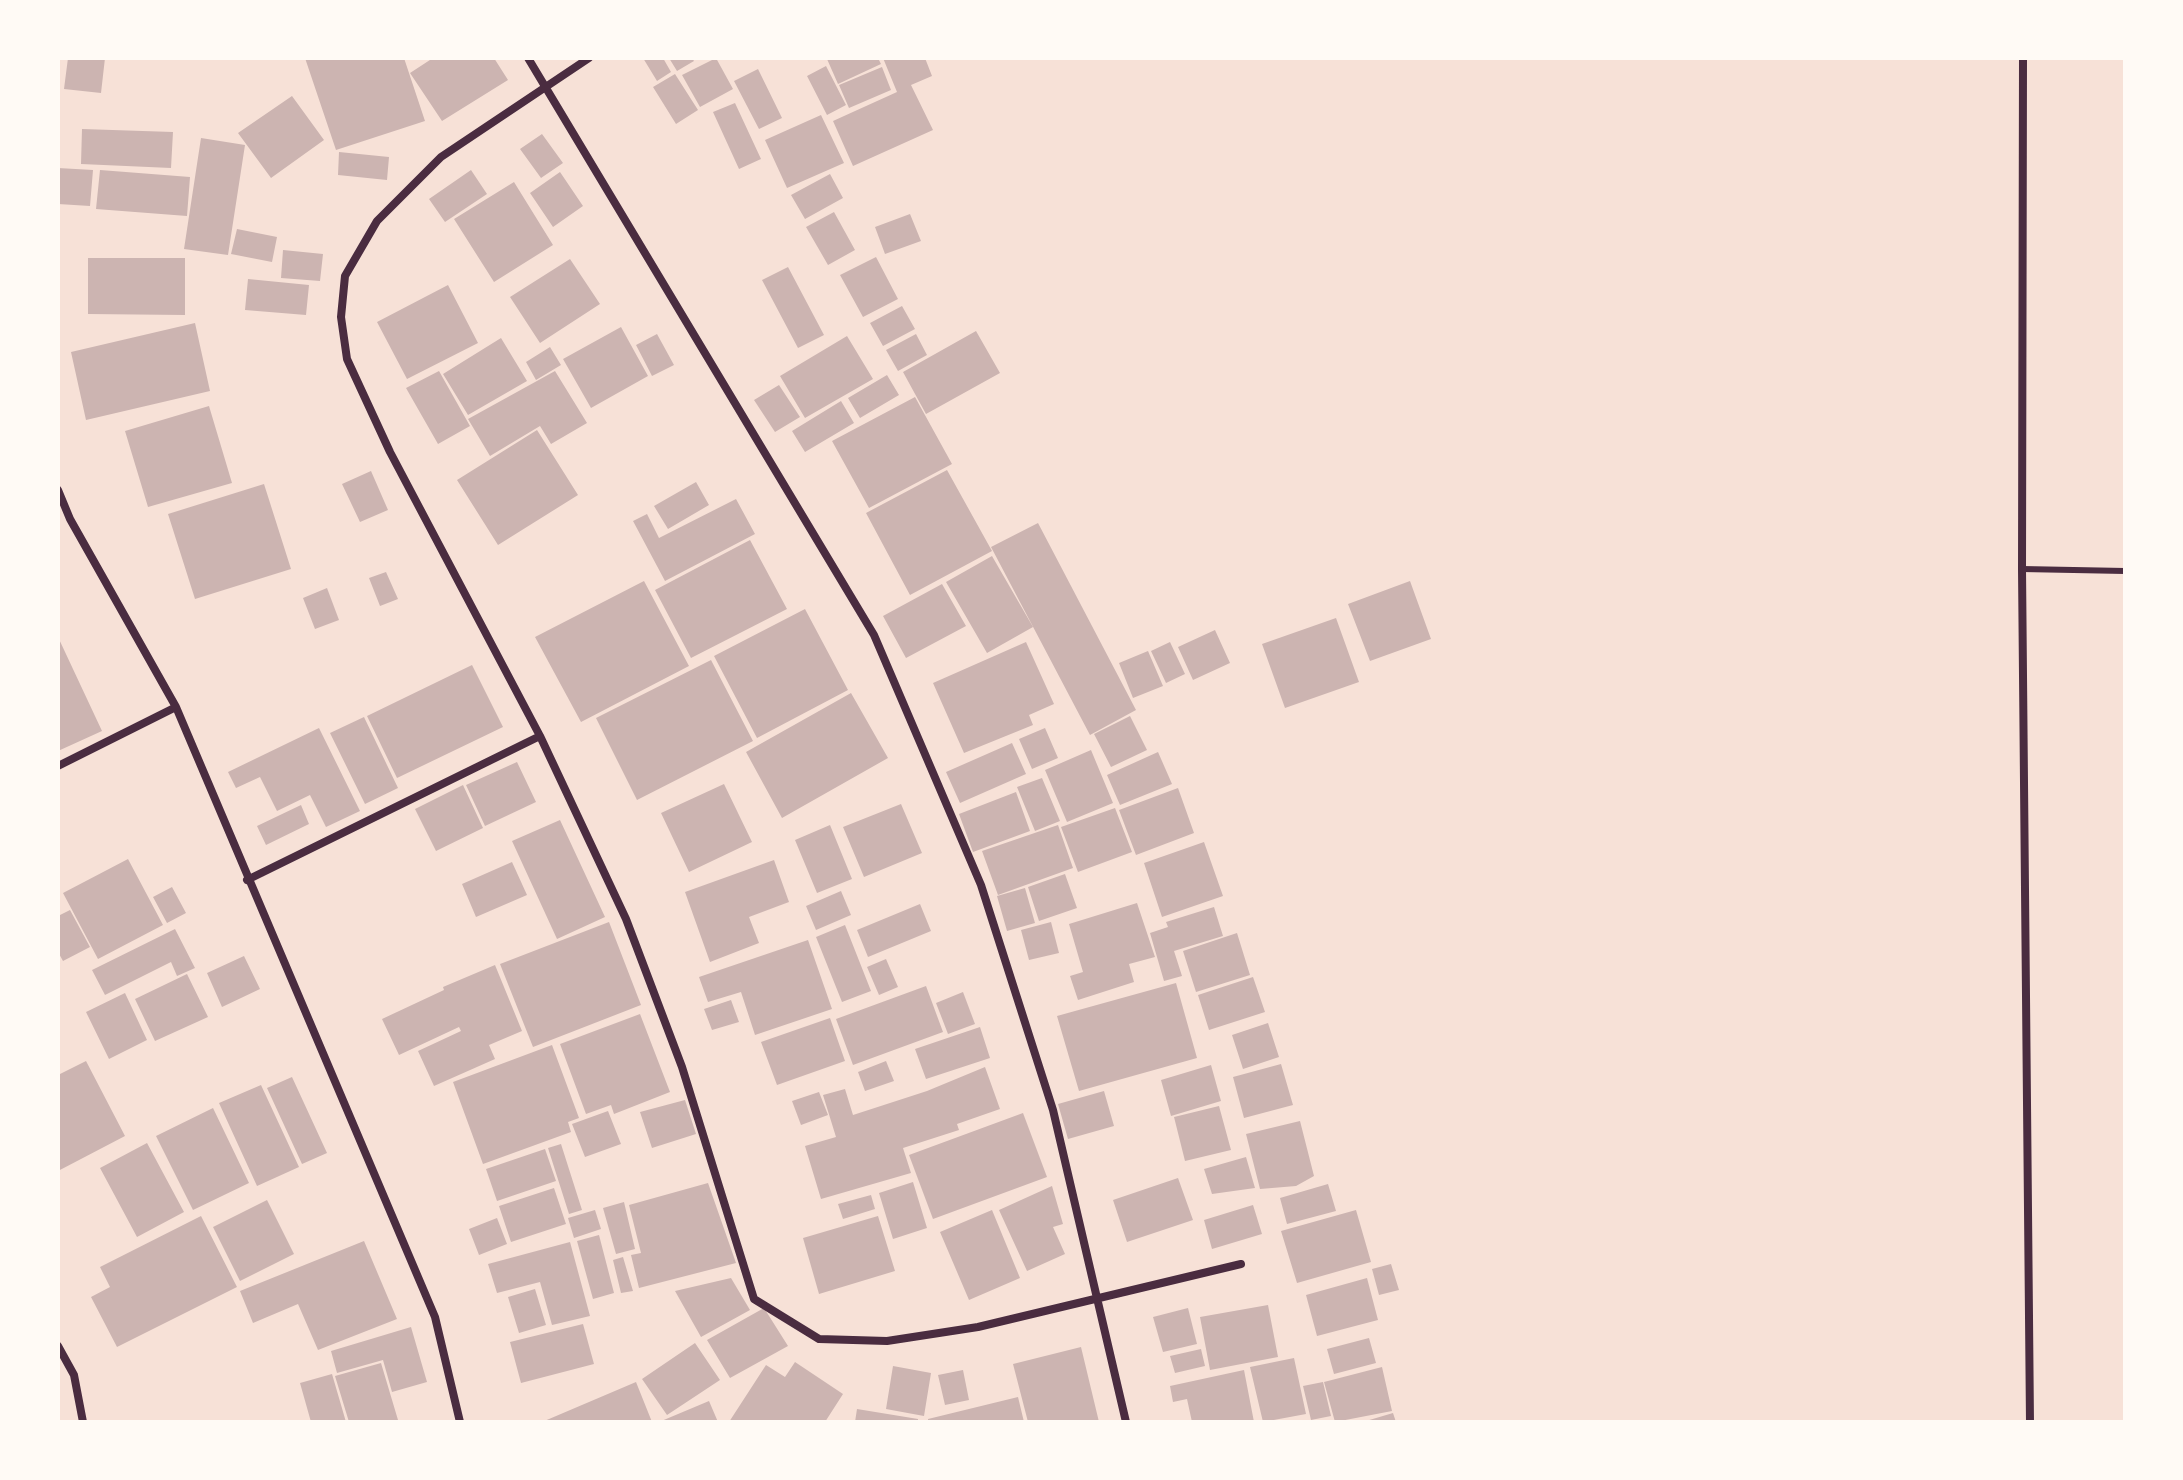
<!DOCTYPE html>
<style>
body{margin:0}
#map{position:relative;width:2183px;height:1480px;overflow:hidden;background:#f7e1d7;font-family:Lato,sans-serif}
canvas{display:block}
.frame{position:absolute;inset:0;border:60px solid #fffaf5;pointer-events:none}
</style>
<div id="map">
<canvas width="2183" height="1480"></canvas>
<div class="frame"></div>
</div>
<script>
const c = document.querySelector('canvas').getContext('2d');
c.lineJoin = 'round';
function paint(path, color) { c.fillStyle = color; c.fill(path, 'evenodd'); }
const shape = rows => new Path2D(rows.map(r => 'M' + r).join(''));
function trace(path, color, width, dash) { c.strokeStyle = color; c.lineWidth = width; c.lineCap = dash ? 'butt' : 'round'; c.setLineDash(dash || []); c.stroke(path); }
paint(shape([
 [68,58,105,58,101,93,64,89],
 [305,58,404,58,425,121,336,150],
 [433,58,494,58,508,80,442,121,410,73],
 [643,58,663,58,671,72,657,81],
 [669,58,692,58,694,61,677,71],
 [716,58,733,89,700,107,682,75],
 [878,58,881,64,838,84,827,59],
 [883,58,925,58,932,76,911,85,933,130,853,166,833,121,897,92],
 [826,66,846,105,827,115,807,76],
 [882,67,891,90,849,108,839,85],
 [758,69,782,118,759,129,734,81],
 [675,74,698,110,676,124,653,87],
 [292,96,324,140,271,178,238,133],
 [735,103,761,159,739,169,713,112],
 [821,115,844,163,787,188,765,140],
 [82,129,173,132,171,168,81,164],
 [542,134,563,163,541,178,520,149],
 [201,138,245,145,228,255,184,249],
 [339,152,389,157,387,180,338,175],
 [58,168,93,170,90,206,58,204],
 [100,170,190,177,187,216,96,209],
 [471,170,487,194,445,222,429,199],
 [560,172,583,206,553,227,530,193],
 [830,174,843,198,805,219,791,195],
 [514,182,553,245,494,282,454,219],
 [834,212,855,250,828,265,806,227],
 [910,214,921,241,885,254,875,227],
 [237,229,277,237,272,262,231,254],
 [283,250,323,254,320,281,281,278],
 [876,257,898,299,863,317,840,275],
 [88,258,185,258,185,315,88,314],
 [570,259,600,304,540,343,510,297],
 [788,267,824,335,798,348,762,280],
 [248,279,309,285,306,315,245,310],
 [448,285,478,343,407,379,377,322],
 [902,306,915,329,883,346,870,323],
 [195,323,210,391,86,420,71,352],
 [621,327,648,376,591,408,563,359],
 [976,331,1000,373,926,414,903,372],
 [657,334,674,365,652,376,636,345],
 [916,334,927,355,898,371,886,350],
 [847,336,873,379,805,418,780,376],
 [501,338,527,381,468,415,443,374],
 [550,347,561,365,536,380,526,362],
 [439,371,470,426,438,444,406,388],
 [555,371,587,423,551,444,540,426,490,456,468,419],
 [887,375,899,395,860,418,848,398],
 [779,385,800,417,775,432,754,400],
 [915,397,952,464,869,508,832,441],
 [841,401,854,423,805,452,792,431],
 [209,406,232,483,148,507,125,431],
 [537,430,578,495,498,545,457,480],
 [947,470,992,551,910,595,866,513],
 [371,471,388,510,360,522,342,484],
 [696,482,709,505,668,529,654,506],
 [264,484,291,569,195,599,168,514],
 [736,499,755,534,665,581,633,521,647,514,659,538],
 [1038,523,1136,710,1090,735,991,547],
 [750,540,787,609,691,658,655,590],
 [992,556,1033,627,987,653,946,582],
 [386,572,398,599,380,606,369,578],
 [644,581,689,666,581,722,535,637],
 [1410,581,1431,639,1370,661,1348,604],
 [942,584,966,626,906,658,883,616],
 [327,588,339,620,315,629,303,598],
 [805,609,848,690,757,738,714,656],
 [1336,618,1359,682,1285,708,1262,644],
 [1215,630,1230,663,1193,680,1178,647],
 [58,637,102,731,58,751],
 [1026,642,1054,704,1029,715,1033,725,964,753,933,683],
 [1170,642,1185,674,1166,683,1151,651],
 [1148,651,1163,686,1133,698,1119,663],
 [711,660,753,741,637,800,596,718],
 [472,665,503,727,397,778,367,716],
 [851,693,888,758,782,818,746,752],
 [1130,716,1147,750,1111,767,1094,734],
 [364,717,398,788,365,804,330,733],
 [319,728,360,811,326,827,310,795,277,811,260,777,236,788,228,772],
 [1045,728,1058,758,1032,769,1019,739],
 [1012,743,1026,774,960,803,946,772],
 [1091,750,1113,803,1067,822,1045,770],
 [1158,752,1172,784,1120,805,1107,775],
 [517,762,536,802,485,826,466,785],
 [1042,778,1060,821,1035,831,1017,787],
 [724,784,752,842,689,872,661,813],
 [463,785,483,828,436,851,415,809],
 [1178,788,1194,833,1136,855,1119,810],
 [1016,792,1030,831,973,852,959,814],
 [901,804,922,853,864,877,843,827],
 [301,805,309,824,266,845,257,826],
 [1115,808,1132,852,1078,872,1061,827],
 [560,820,605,917,557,939,512,841],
 [830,825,852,879,817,893,795,840],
 [1058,825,1073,868,998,895,982,851],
 [1204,842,1223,896,1162,917,1144,863],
 [128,859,163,925,98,959,63,893],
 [774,860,789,902,749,917,759,943,710,962,685,892],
 [512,862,527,895,476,917,462,884],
 [1065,874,1077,908,1039,921,1028,887],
 [172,887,186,913,167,923,153,897],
 [1025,888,1035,923,1007,931,997,896],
 [841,891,851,915,816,930,806,906],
 [1137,903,1155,957,1129,964,1134,982,1078,1000,1070,976,1083,972,1069,924],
 [920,904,931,931,868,957,857,930],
 [1214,907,1223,936,1174,951,1182,976,1164,981,1150,933,1168,927,1166,922],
 [70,910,90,947,63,961,58,952,58,916],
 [609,922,641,1005,533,1047,500,964],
 [1051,922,1059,953,1029,960,1021,930],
 [845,925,871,991,842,1002,816,937],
 [175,929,195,968,177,976,171,962,105,995,92,970],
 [1237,933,1250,975,1196,992,1183,951],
 [808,940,832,1009,755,1035,741,992,708,1002,699,977],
 [244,956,260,989,222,1007,207,973],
 [886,959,898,987,879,995,867,967],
 [495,965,522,1031,489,1045,495,1059,434,1086,418,1051,461,1031,459,1027,399,1055,382,1019,444,990,443,987],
 [187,974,208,1017,155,1041,135,999],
 [1253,977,1265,1012,1209,1030,1198,995],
 [1176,983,1197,1058,1079,1091,1057,1016],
 [926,986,943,1032,853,1065,836,1019],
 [963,992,975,1024,948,1034,936,1003],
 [125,993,147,1040,109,1059,86,1012],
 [731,1000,739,1022,712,1030,704,1009],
 [640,1014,670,1092,614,1114,611,1105,586,1114,560,1044],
 [830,1018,845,1061,777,1085,761,1042],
 [1268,1023,1279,1057,1243,1069,1232,1035],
 [980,1027,990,1058,926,1079,915,1049],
 [552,1045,579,1118,568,1122,571,1132,483,1164,453,1082],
 [86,1061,125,1136,58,1171,58,1075],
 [886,1061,894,1081,865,1091,858,1072],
 [1281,1064,1293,1105,1244,1118,1233,1077],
 [1211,1065,1221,1101,1171,1116,1161,1080],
 [985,1067,1000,1109,957,1124,959,1130,903,1148,911,1173,821,1199,805,1146,836,1137,823,1095,845,1089,853,1115,927,1091],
 [292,1077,327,1153,302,1164,267,1088],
 [261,1085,299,1167,257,1186,219,1103],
 [1104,1091,1114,1126,1068,1139,1058,1104],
 [819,1092,828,1115,801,1125,792,1101],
 [685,1100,696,1134,652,1148,640,1112],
 [1219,1106,1231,1150,1185,1161,1174,1117],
 [213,1108,249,1183,193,1210,156,1136],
 [608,1111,621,1144,585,1157,572,1124],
 [1023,1113,1047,1177,933,1219,909,1155],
 [1300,1121,1314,1176,1296,1186,1260,1189,1246,1134],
 [147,1143,184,1212,137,1237,100,1168],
 [561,1144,582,1210,569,1214,548,1148],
 [545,1149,556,1181,497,1201,486,1169],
 [1246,1157,1255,1188,1212,1194,1204,1169],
 [1178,1178,1193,1220,1127,1242,1113,1200],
 [913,1182,927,1228,893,1239,879,1193],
 [708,1183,736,1263,639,1288,631,1255,641,1253,629,1205],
 [1328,1184,1336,1211,1287,1224,1280,1198],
 [1052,1186,1063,1224,1053,1227,1065,1254,1027,1271,999,1210],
 [554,1188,566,1224,511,1242,499,1206],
 [871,1195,875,1209,843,1219,838,1204],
 [267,1200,294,1254,240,1281,213,1227],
 [624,1202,635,1249,616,1254,603,1208],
 [1253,1205,1262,1234,1212,1249,1204,1220],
 [595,1210,601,1229,574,1238,568,1218],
 [992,1210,1020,1278,969,1300,940,1232],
 [1356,1210,1371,1262,1297,1283,1281,1231],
 [201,1216,237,1287,117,1347,91,1297,110,1287,100,1267],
 [878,1216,895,1271,819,1294,803,1238],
 [497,1218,507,1244,479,1255,469,1229],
 [599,1235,614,1293,593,1299,577,1241],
 [364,1241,397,1319,318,1350,298,1304,253,1323,240,1291],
 [570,1242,590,1316,552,1325,540,1282,497,1293,488,1264],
 [623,1257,633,1291,621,1293,613,1260],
 [1391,1264,1399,1290,1379,1295,1372,1269],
 [731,1278,750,1310,701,1337,675,1291],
 [1367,1278,1378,1320,1317,1336,1306,1295],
 [535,1289,546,1325,519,1333,508,1297],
 [1268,1305,1278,1357,1210,1370,1200,1317],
 [764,1308,788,1346,730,1378,707,1340],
 [1188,1308,1197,1344,1163,1352,1153,1317],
 [583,1324,594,1364,521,1383,510,1342],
 [411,1327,427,1382,392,1392,383,1360,337,1373,331,1351],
 [1369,1338,1376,1363,1334,1374,1327,1349],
 [695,1343,720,1380,667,1415,642,1379],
 [1081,1347,1099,1422,1028,1422,1013,1364],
 [1201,1349,1205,1366,1175,1373,1170,1356],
 [1294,1358,1306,1414,1263,1422,1250,1367],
 [795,1362,843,1394,825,1422,729,1422,766,1365,785,1377],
 [381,1363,398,1420,349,1422,335,1376],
 [893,1366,931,1373,924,1416,886,1409],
 [1382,1367,1392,1411,1335,1422,1324,1382],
 [963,1370,969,1400,945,1405,938,1375],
 [1244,1370,1254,1422,1192,1422,1187,1399,1173,1402,1170,1386],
 [332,1374,346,1422,311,1422,300,1383],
 [636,1382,652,1422,542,1422],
 [1323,1382,1331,1416,1311,1420,1303,1386],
 [1018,1397,1024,1422,928,1422,928,1419],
 [709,1401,718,1422,659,1422],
 [857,1409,918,1419,918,1422,855,1422],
 [1393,1413,1396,1422,1366,1422,1366,1421]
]), '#ccb4b1');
trace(shape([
 [2022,569,2125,571]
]), '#4a2c40', 6);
trace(shape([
 [528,58,874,635,981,885,1053,1110,1126,1422],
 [589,58,441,157,377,221,345,276,341,317,347,359,390,452,540,736,626,919,682,1067,754,1299,819,1339,887,1341,978,1327,1241,1264],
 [2023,58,2022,569,2030,1422],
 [58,490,70,519,176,707,435,1317,460,1422],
 [58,766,176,707],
 [247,880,540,736],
 [58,1346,74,1375,83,1422]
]), '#4a2c40', 8);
</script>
